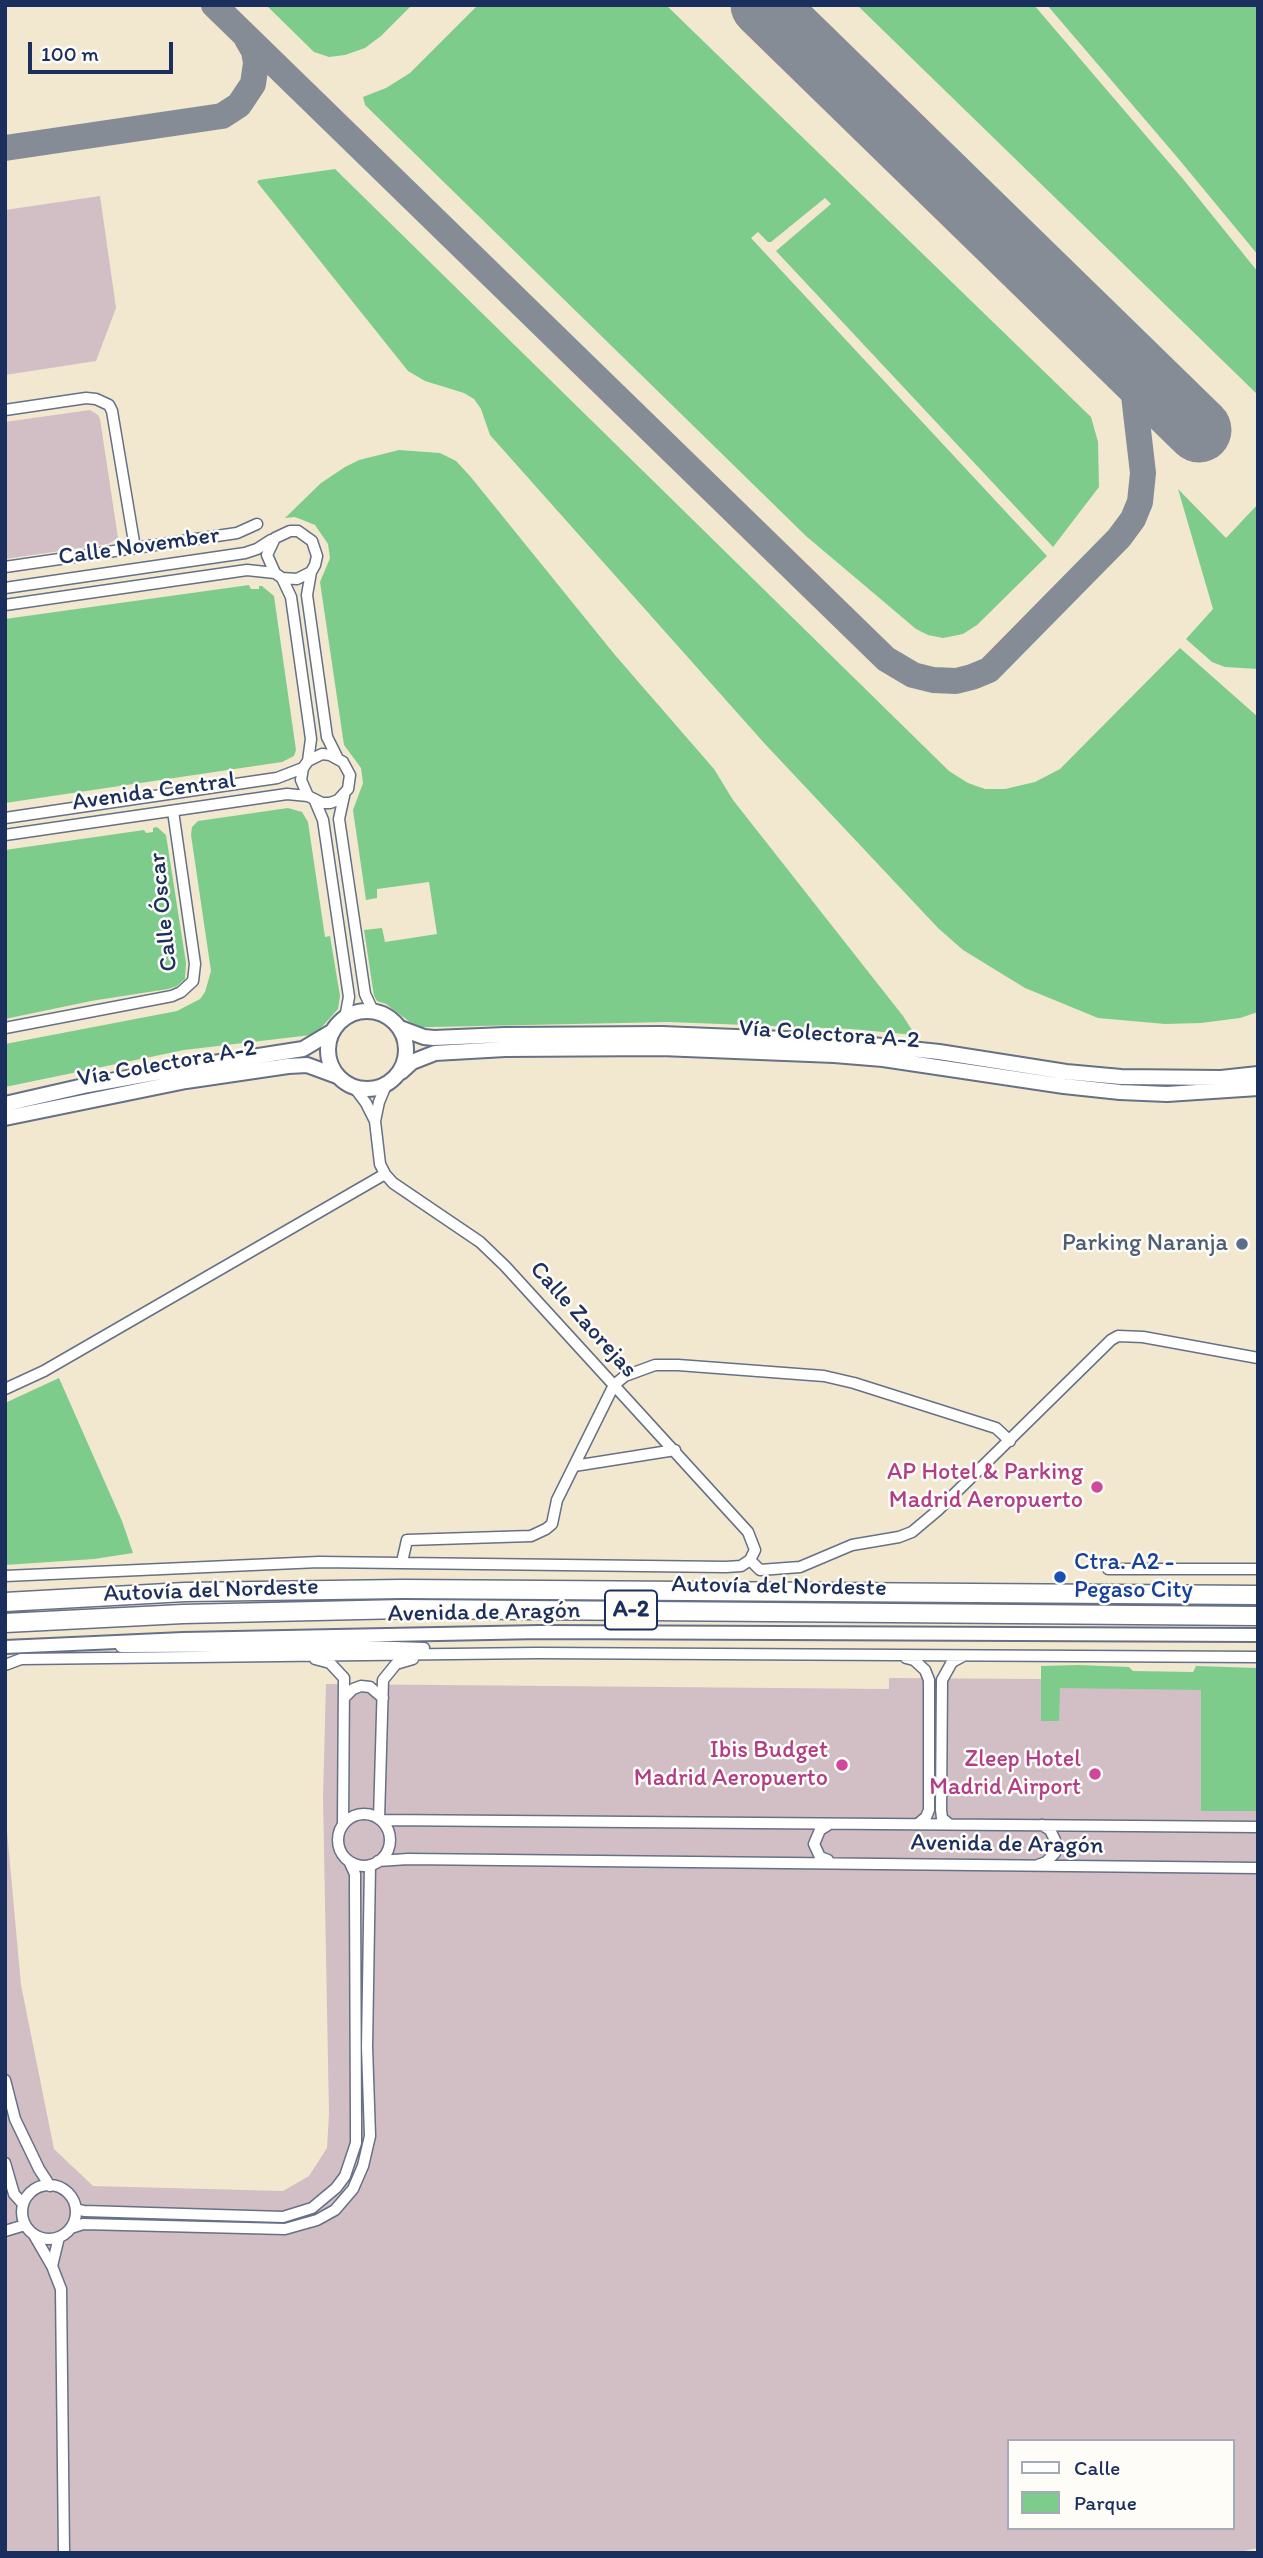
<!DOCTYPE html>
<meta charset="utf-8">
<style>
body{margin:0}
#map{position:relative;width:1263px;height:2558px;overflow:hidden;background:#f1e8cf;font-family:Itim,sans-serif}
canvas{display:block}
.frame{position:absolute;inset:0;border:7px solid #1b2f5e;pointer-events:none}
.legend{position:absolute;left:1007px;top:2439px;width:228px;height:91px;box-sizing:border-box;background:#fdfcf7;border:2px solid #a3aaba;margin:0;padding:9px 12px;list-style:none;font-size:21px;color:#1b2f5e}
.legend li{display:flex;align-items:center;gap:14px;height:35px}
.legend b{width:35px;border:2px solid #a3aaba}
.scale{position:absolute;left:28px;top:42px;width:145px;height:32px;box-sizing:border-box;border:4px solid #1b2f5e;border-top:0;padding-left:9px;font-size:21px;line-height:24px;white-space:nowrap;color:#1b2f5e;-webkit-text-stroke:5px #fdfcf7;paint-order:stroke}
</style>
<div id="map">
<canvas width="1263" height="2558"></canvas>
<div class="frame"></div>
<ul class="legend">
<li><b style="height:9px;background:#fff"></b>Calle</li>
<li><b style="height:19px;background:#7ecc8c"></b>Parque</li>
</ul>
<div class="scale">100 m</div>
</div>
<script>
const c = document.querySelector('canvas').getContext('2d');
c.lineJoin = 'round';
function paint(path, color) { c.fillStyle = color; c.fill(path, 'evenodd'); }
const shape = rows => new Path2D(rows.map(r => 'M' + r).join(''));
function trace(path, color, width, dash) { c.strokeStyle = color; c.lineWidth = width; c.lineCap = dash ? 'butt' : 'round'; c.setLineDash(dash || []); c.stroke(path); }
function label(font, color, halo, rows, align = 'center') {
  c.font = font + ' Itim,sans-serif'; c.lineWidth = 5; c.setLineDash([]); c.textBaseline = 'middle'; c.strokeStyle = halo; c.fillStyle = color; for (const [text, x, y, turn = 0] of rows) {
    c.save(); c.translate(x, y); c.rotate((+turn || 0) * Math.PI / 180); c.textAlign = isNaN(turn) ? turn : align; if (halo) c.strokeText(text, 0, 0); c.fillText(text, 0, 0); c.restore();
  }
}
paint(shape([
 [100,196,116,308,96,361,5,375,5,210],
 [90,410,98,415,100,419,118,538,108,544,5,559,5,422],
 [889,1678,1041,1679,1258,1690,1258,2548,1234,2553,5,2553,5,1809,21,1985,54,2149,93,2186,283,2191,309,2176,327,2148,329,2114,323,1797,326,1684,889,1689],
 [1009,2441,1233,2441,1233,2528,1009,2528]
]), '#d2bec5');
paint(shape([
 [266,5,412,5,381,36,365,48,345,55,329,57,314,52],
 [478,5,666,5,1091,417,1098,442,1099,487,1053,547,776,251,831,204,825,198,771,242,768,242,758,232,751,238,1047,556,977,625,963,634,943,638,928,635,916,629,806,536,365,105,363,97,386,88,410,73],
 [857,5,1034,5,1183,179,1258,272,1258,395],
 [1047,5,1258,5,1258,255,1177,157],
 [335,169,949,771,968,783,985,789,1005,789,1035,782,1060,769,1180,648,1258,717,1258,1012,1240,1018,1201,1023,1165,1024,1098,1018,1025,988,963,950,938,928,765,744,490,435,481,409,474,399,464,393,425,381,408,371,257,182,259,180],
 [399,450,440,453,456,461,470,476,615,655,714,769,733,800,903,1016,915,1035,851,1029,668,1022,432,1027,422,1027,410,1022,386,1004,377,1001,374,996,364,930,382,928,385,942,437,934,429,882,377,889,377,898,366,900,353,810,363,783,361,768,344,745,320,582,330,558,328,544,315,525,295,517,285,518,321,483,345,467,359,460],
 [1178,489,1226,538,1258,504,1258,669,1225,667,1212,662,1186,639,1213,609],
 [249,585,251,589,259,589,259,586,262,586,274,596,296,750,294,756,282,762,5,803,5,619],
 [288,808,302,812,308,822,325,937,330,936,340,996,338,1009,321,1028,311,1035,184,1050,5,1087,5,1044,177,1011,200,999,205,992,211,971,191,835,192,827,198,821],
 [157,827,166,835,186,963,185,979,177,986,168,989,91,1001,5,1019,5,850,144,830,146,833,153,832,153,828],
 [59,1378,122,1521,133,1553,94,1559,5,1565,5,1403],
 [1079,1665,1129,1667,1133,1671,1193,1672,1196,1666,1258,1668,1258,1811,1201,1811,1201,1690,1060,1688,1059,1721,1041,1721,1041,1666]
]), '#7ecc8c');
trace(shape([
 [214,5,886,659,913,675,933,680,956,681,972,677,989,670,1119,538,1133,519,1140,502,1143,473,1133,387,1124,362,1103,338],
 [5,148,222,116,239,105,253,84,256,63,254,51,247,39]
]), '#868c96', 26);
trace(shape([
 [763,5,1199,430]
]), '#868c96', 65);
const minor = shape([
 [5,410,86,398,96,399,109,405,112,411,135,548],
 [5,567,237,533,257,524],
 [311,572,307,595,327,737,337,757],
 [282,578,291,597,311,739,308,761],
 [5,588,245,553,257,549,271,540],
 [5,605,247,570,275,573,282,578,297,579,311,572,315,565,317,556,312,541,298,531,290,531,275,538,267,555,275,573],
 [344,796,339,819,365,994,373,1011],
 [315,801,323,820,349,997,345,1018],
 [5,818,277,778,303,768],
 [5,835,287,794,308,796,322,803,330,803,338,800,348,789,350,775,343,762,330,755,322,754,308,761,303,768,301,780,308,796],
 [5,1028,172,996,181,992,193,981,195,964,173,811],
 [386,1085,379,1102,375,1121,380,1164,385,1174,393,1183,480,1242,505,1266,748,1532,755,1550,750,1560],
 [354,1087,366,1103,375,1121],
 [5,1389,44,1371,385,1174],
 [574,1466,675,1450],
 [750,1560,760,1570,800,1567,852,1545,899,1537,912,1532,937,1511,1111,1340,1118,1336,1143,1337,1258,1358],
 [402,1562,407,1540,531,1536,546,1529,552,1524,557,1500,614,1385,625,1376,655,1365,678,1365,824,1376,854,1383,996,1428,1010,1441],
 [1108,1569,1258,1569],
 [5,1576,319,1562,726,1567,741,1566,750,1560],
 [121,1647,365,1646,424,1648],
 [906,1658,914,1660,925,1670,929,1680,929,1810,926,1817,919,1823],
 [315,1659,330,1663,344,1678,343,1824],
 [5,1665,21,1659,537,1653,1258,1657],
 [344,1698,353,1689,361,1686,370,1687,383,1698],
 '338 1840a26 26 0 1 1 52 0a26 26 0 1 1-52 0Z',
 [379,1819,383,1680,396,1664,413,1659],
 [381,1820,1258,1827],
 [949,1824,942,1818,941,1810,942,1680,952,1662,963,1656],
 [828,1825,820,1830,814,1844,820,1857,828,1860],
 [378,1861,408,1859,1258,1868],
 [1038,1865,1046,1862,1055,1853,1055,1840,1050,1830,1042,1825],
 [5,2080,15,2119,39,2169,50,2186],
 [5,2163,14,2194,23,2204],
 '22 2212a27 27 0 1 1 54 0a27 27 0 1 1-54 0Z',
 [76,2209,84,2211,283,2217,312,2208,336,2188,345,2176,356,2143,356,2126,355,1889,355,1874,349,1861],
 [71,2228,83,2224,285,2229,317,2220,335,2210,353,2189,363,2166,370,2136,367,2047,370,1865],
 [5,2231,25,2225],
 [34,2235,52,2266,61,2289,64,2553],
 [52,2266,59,2237]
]);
const tertiary = shape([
 [5,1647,183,1639,540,1632,1258,1635]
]);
const primary = shape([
 '328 1050a39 39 0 1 1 78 0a39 39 0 1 1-78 0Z',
 [400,1028,424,1037,434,1038,505,1035,662,1034,834,1041,939,1052,1066,1072,1121,1077,1221,1078,1258,1074],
 [401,1072,412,1062,435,1053,505,1049,661,1048,834,1055,883,1059,1064,1086,1120,1092,1167,1094,1258,1088],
 [5,1104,88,1085,182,1068,303,1049,333,1031],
 [5,1118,186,1081,288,1066,307,1065,337,1076]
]);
const motorway = shape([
 [5,1602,185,1592,403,1589,1258,1595],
 [5,1623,183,1614,404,1609,1258,1616]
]);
trace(minor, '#667086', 13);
trace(tertiary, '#667086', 16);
trace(primary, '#667086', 18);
trace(motorway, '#667086', 21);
trace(minor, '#fff', 10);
trace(tertiary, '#fff', 12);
trace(primary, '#fff', 14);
trace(motorway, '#fff', 18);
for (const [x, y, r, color] of [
 [1242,1244,7,"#5c6f8a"],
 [1097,1487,7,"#d1479c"],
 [1060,1577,7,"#1a4fb4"],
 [842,1765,7,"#d1479c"],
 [1095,1774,7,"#d1479c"]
]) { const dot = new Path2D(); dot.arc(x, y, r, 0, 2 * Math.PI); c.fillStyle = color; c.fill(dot); trace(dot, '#fdfcf7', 2.5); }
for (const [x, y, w] of [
 [631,1610,52]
]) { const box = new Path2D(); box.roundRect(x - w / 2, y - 19.5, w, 39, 5); c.fillStyle = '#fdfcf7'; c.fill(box); trace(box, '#1b2f5e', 2); }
label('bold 23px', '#1b2f5e', null, [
 ["A-2",631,1610]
]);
label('24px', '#1b2f5e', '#fdfcf7', [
 ["Calle November",139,547,-8],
 ["Avenida Central",154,792,-8],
 ["Calle Óscar",164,912,-96],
 ["Vía Colectora A-2",829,1035,4],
 ["Vía Colectora A-2",167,1064,-10],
 ["Calle Zaorejas",583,1320,48],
 ["Autovía del Nordeste",779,1587,1],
 ["Autovía del Nordeste",211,1591,-2],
 ["Avenida de Aragón",484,1613,-1],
 ["Avenida de Aragón",1007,1845,1]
]);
label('24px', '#4e5e75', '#fdfcf7', [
 ["Parking Naranja",1228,1244]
], 'right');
label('24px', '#b23c85', '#fdfcf7', [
 ["AP Hotel & Parking",1083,1473],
 ["Madrid Aeropuerto",1083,1501],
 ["Ibis Budget",828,1751],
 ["Madrid Aeropuerto",828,1779],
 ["Zleep Hotel",1081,1760],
 ["Madrid Airport",1081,1788]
], 'right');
label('24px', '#164399', '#fdfcf7', [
 ["Ctra. A2 -",1074,1563],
 ["Pegaso City",1074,1591]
], 'left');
</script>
